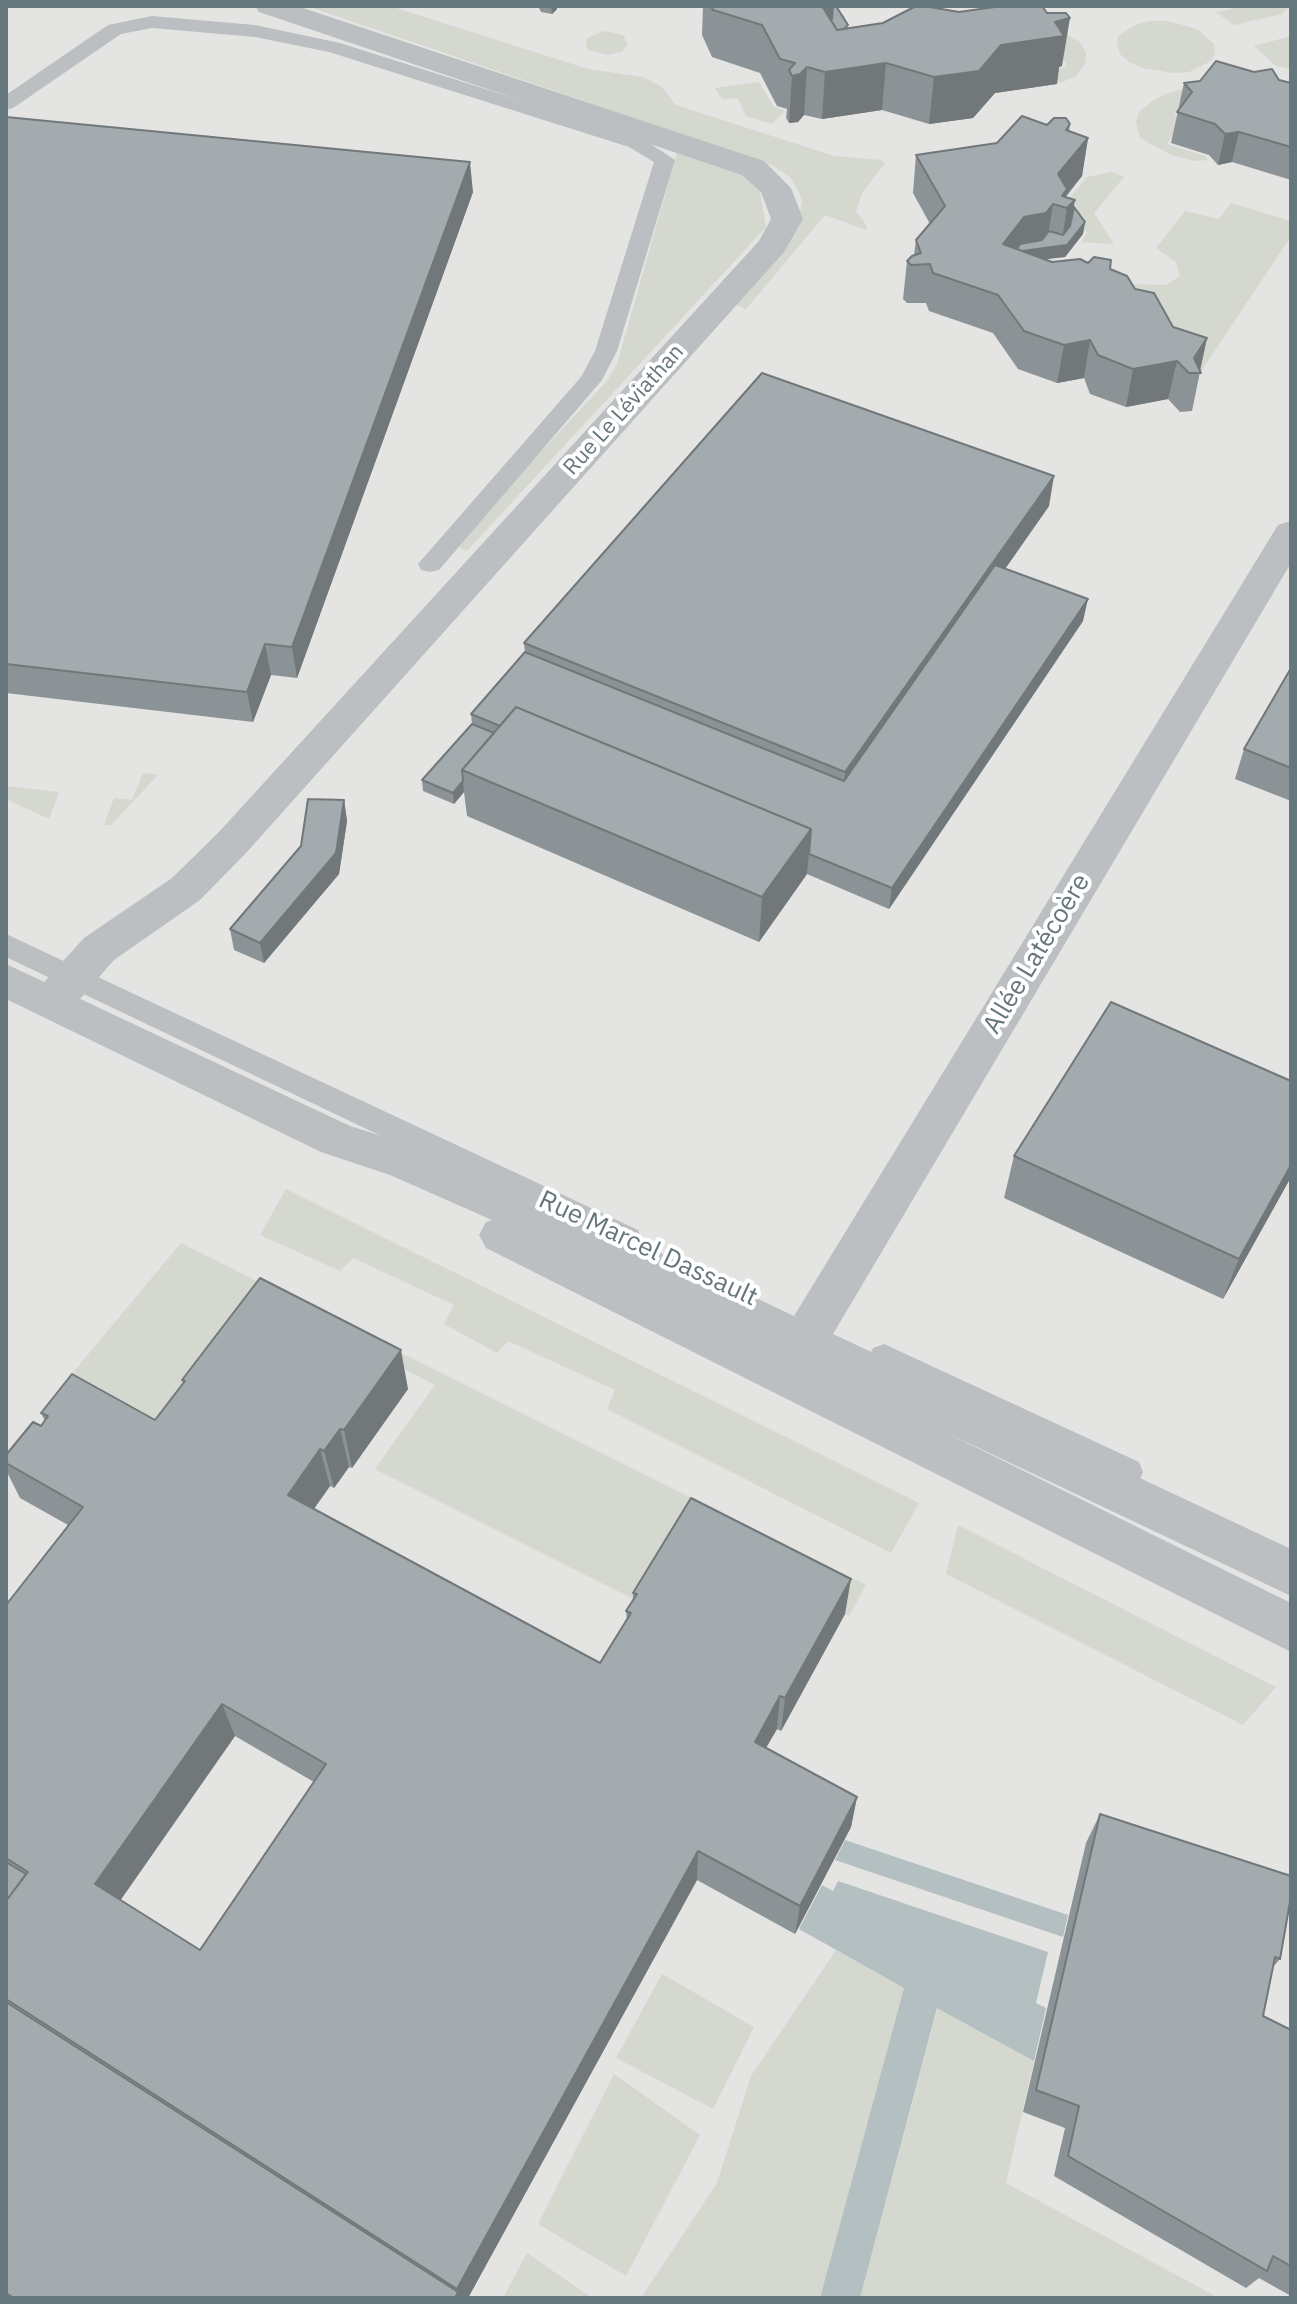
<!DOCTYPE html>
<meta charset="utf-8">
<style>
body{margin:0}
#map{position:relative;width:1297px;height:2304px;overflow:hidden;background:#f3f3f0;font-family:"IBM Plex Sans",sans-serif}
canvas{display:block}
.frame{position:absolute;inset:0;border:8px solid #66767d;pointer-events:none}
</style>
<div id="map">
<canvas width="1297" height="2304"></canvas>
<div class="frame"></div>
</div>
<script>
const c = document.querySelector('canvas').getContext('2d');
c.lineJoin = 'round';
function paint(path, color) { c.fillStyle = color; c.fill(path, 'evenodd'); }
const shape = rows => new Path2D(rows.map(r => 'M' + r).join(''));
function trace(path, color, width, dash) { c.strokeStyle = color; c.lineWidth = width; c.lineCap = dash ? 'butt' : 'round'; c.setLineDash(dash || []); c.stroke(path); }
function label(font, color, halo, rows, align = 'center') {
  c.font = font + ' "IBM Plex Sans",sans-serif'; c.lineWidth = 8; c.setLineDash([]); c.textBaseline = 'middle'; c.strokeStyle = halo; c.fillStyle = color; for (const [text, x, y, turn = 0] of rows) {
    c.save(); c.translate(x, y); c.rotate((+turn || 0) * Math.PI / 180); c.textAlign = isNaN(turn) ? turn : align; if (halo) c.strokeText(text, 0, 0); c.fillText(text, 0, 0); c.restore();
  }
}
paint(shape([
 [6,6,1291,6,1291,2298,6,2298]
]), '#e4e4e3');
paint(shape([
 [307,6,390,6,588,69,643,77,662,87,676,105,834,156,881,160,885,163,862,193,856,211,867,226,866,230,825,215,746,309,736,305,799,219,802,200,799,192,790,177,772,165],
 [1246,6,1290,6,1282,14,1234,25,1216,12],
 [1151,21,1168,21,1197,29,1214,44,1215,53,1211,61,1189,72,1174,73,1142,68,1129,62,1120,54,1117,45,1118,36,1137,24],
 [604,31,623,35,628,45,621,52,608,55,589,50,586,46,587,38],
 [1063,32,1080,42,1086,52,1085,64,1076,76,1060,83,1053,70,1066,67,1066,62,1061,59],
 [1291,36,1291,69,1276,66,1254,46],
 [759,82,774,107,785,111,772,124,746,116,738,98,722,99,715,88],
 [1211,82,1191,110,1174,113,1181,122,1167,144,1205,156,1208,160,1195,161,1171,155,1140,138,1136,122,1139,112,1152,101,1168,93],
 [679,146,726,163,759,187,766,227,467,551,461,549,459,543,465,533,607,381,617,364],
 [1111,172,1124,177,1094,213,1114,244,1081,242,1087,233,1065,203,1087,177],
 [1231,203,1291,221,1291,236,1200,373,1125,284,1166,285,1180,276,1176,262,1156,248,1185,211,1219,219],
 [143,773,158,775,111,825,104,825,114,798,132,800],
 [6,786,59,792,49,819,6,799],
 [286,1189,919,1503,891,1553,607,1409,615,1390,508,1341,497,1353,444,1324,454,1305,353,1258,340,1271,260,1235],
 [181,1243,866,1585,849,1616,690,1535,647,1606,375,1469,435,1385,268,1299,161,1429,70,1376],
 [958,1525,1276,1687,1243,1725,946,1574],
 [836,1950,904,1988,820,2298,641,2298,717,2183,751,2076],
 [662,1974,754,2027,713,2109,616,2058],
 [938,2007,1034,2061,1006,2183,1219,2298,860,2298],
 [614,2074,700,2135,626,2276,538,2224],
 [527,2253,592,2298,503,2298]
]), '#d4d8cf');
paint(shape([
 [845,1840,1068,1915,1063,1937,835,1860],
 [838,1881,1048,1952,1036,2003,1046,2008,1034,2061,937,2008,860,2298,820,2298,904,1988,799,1929,822,1885,833,1891]
]), '#b3bfc1');
paint(shape([
 [152,16,255,25,340,43,643,139,675,160,617,351,602,380,439,570,430,572,421,570,418,564,581,377,595,351,654,162,629,147,329,52,255,37,152,28,121,34,13,108,6,110,6,95,108,25,152,16],
 [6,934,638,1230,642,1239,638,1248,627,1252,616,1248,6,957,6,934],
 [884,1344,1139,1462,1143,1472,1139,1482,1127,1487,1115,1482,873,1368,868,1358,873,1348,884,1344]
]), '#bbbfc1');
paint(shape([
 [255,6,297,6,764,161,791,188,803,219,784,252,246,853,200,900,114,960,67,1014,52,1018,37,1014,31,1002,37,990,84,938,172,878,218,833,759,241,771,219,761,192,742,175,259,12,255,6]
]), '#bbbfc1');
paint(shape([
 [1291,521,1291,563,833,1334,1291,1549,1291,1596,943,1431,1291,1603,1291,1652,486,1248,479,1235,486,1222,492,1220,390,1175,321,1152,6,999,6,964,350,1126,420,1148,646,1246,794,1316,1278,525,1291,521]
]), '#bbbfc1');
paint(shape([
 [538,6,557,6,557,9,552,14,541,12],
 [703,6,836,6,847,28,1062,66,1059,67,1057,84,995,93,973,118,929,124,882,110,822,119,804,115,798,122,789,123,786,118,787,109,777,106,760,73,712,57,702,35],
 [1279,80,1291,83,1291,180,1232,162,1218,165,1209,155,1171,143,1184,83,1200,81],
 [6,117,473,192,297,678,271,675,253,722,6,693],
 [1070,124,1069,132,1088,138,1082,176,1066,197,1085,222,1083,234,1065,257,1045,259,1052,262,1088,263,1110,269,1135,289,1173,327,1207,338,1192,411,1180,412,1168,399,1126,407,1090,394,1084,378,1057,383,1018,369,993,333,929,311,926,303,907,303,903,299,907,261,914,255,916,240,930,224,913,193,916,155,997,143,1047,125],
 [1049,506,1005,569,1083,621,889,909,807,874,759,942,467,816,464,792,454,804,423,791,422,780,472,724,471,714,525,652,524,643],
 [1291,668,1291,801,1235,779,1244,749],
 [344,800,347,821,339,874,264,963,234,950,230,929],
 [1014,1156,1291,1177,1223,1299,1004,1198],
 [182,1380,408,1389,352,1468,349,1467,334,1488,330,1486,314,1509,600,1663,627,1620,626,1611,633,1600,633,1593,845,1614,781,1731,777,1729,766,1748,857,1797,851,1827,795,1934,697,1880,468,2298,12,2298,6,2294,6,1605,68,1525,20,1498,6,1470,6,1455,41,1426,45,1421,41,1413,155,1420,183,1384],
 [235,1736,314,1782,200,1950,120,1901],
 [1100,1814,1280,1959,1273,1967,1263,2016,1291,2030,1291,2296,1259,2278,1246,2288,1054,2176,1065,2128,1023,2112,1086,1843]
]), '#8c9396');
paint(shape([
 [551,6,557,6,557,9,552,14],
 [819,6,833,6,831,33],
 [1070,18,1062,66,1059,67,1057,84,995,93,973,118,929,124,934,77,1001,45,1055,22],
 [886,63,882,110,822,119,825,72],
 [807,67,804,115,798,122,789,123,792,76],
 [1239,132,1232,162,1218,165,1225,134],
 [1088,138,1082,176,1066,195,1064,207,1058,174],
 [470,162,473,192,297,678,292,647],
 [1075,200,1068,238,1085,222,1083,234,1065,257,1013,263,1003,244,1024,217,1053,204,1047,242,1061,246,1067,208],
 [1207,338,1199,373,1194,358],
 [1090,340,1084,378,1057,383,1064,345],
 [1177,361,1168,399,1126,407,1133,369],
 [1054,476,1049,506,842,802,845,772],
 [1088,599,1083,621,889,909,892,888],
 [265,644,271,675,253,722,247,692],
 [463,781,464,792,454,804,453,793],
 [344,800,347,821,339,874,264,963,260,943],
 [811,829,807,874,759,942,762,897],
 [1291,1165,1291,1177,1223,1299,1239,1259],
 [401,1350,408,1389,352,1468,344,1430],
 [340,1429,349,1467,334,1488,324,1451],
 [320,1449,330,1486,298,1531,288,1495],
 [851,1579,845,1614,781,1731,785,1698],
 [780,1696,777,1729,751,1773,755,1742],
 [222,1704,235,1736,112,1912,95,1884],
 [857,1797,851,1827,795,1934,800,1906],
 [698,1851,697,1880,468,2298,455,2298,458,2292,457,2289]
]), '#72787a');
const building = shape([
 [711,6,822,6,837,30,883,23,916,6,924,6,959,12,1002,6,1042,6,1047,13,1066,13,1070,18,1055,22,1064,36,1001,45,979,71,934,77,886,63,825,72,807,67,800,74,792,76,789,70,795,63,780,59,762,25,713,10,711,6],
 [833,6,836,6,848,25,844,29,837,30,831,20,832,19,833,6],
 [1216,61,1254,72,1272,69,1279,80,1291,83,1291,147,1239,132,1225,134,1215,124,1177,112,1192,92,1184,83,1200,81,1216,61],
 [1022,116,1047,125,1054,118,1066,118,1070,124,1066,130,1088,138,1058,174,1067,189,1062,196,1075,200,1067,208,1053,204,1046,213,1024,217,1003,244,1052,262,1080,259,1088,263,1094,257,1111,260,1110,269,1127,276,1135,289,1154,293,1173,327,1207,338,1194,358,1201,373,1189,373,1177,361,1133,369,1098,355,1090,340,1064,345,1024,331,998,295,933,273,930,264,911,265,907,261,912,256,921,253,916,240,945,206,916,155,997,143,1022,116],
 [6,117,470,162,292,647,265,644,247,692,6,664,6,117],
 [1074,207,1085,222,1067,245,1022,251,1017,249,1020,244,1042,240,1049,231,1063,235,1070,226,1074,207],
 [762,373,1054,476,845,772,524,643,762,373],
 [995,565,1088,599,892,888,809,854,811,829,516,707,500,726,471,714,525,652,844,781,995,565],
 [1291,668,1291,768,1244,749,1291,668],
 [516,707,811,829,762,897,462,770,516,707],
 [472,724,494,733,462,770,463,781,453,793,422,780,472,724],
 [308,799,344,800,336,853,260,943,230,929,301,846,308,799],
 [1111,1002,1291,1081,1291,1165,1239,1259,1014,1156,1111,1002],
 [260,1278,401,1350,344,1430,340,1429,324,1451,320,1449,288,1495,600,1663,631,1613,626,1611,637,1594,633,1593,691,1498,851,1579,785,1698,780,1696,755,1742,857,1797,800,1906,698,1851,457,2289,6,1999,6,1901,28,1872,6,1858,6,1605,83,1507,6,1463,6,1455,33,1422,41,1426,48,1416,41,1413,72,1374,155,1420,185,1381,182,1380,260,1278],
 [222,1704,326,1764,200,1950,95,1884,222,1704],
 [1100,1814,1291,1876,1291,1896,1280,1959,1275,1957,1263,2016,1291,2030,1291,2266,1273,2256,1267,2271,1068,2156,1079,2106,1036,2090,1100,1814],
 [6,1862,26,1874,6,1901,6,1862],
 [6,2002,458,2292,455,2298,14,2298,6,2293,6,2002]
]);
paint(building, '#a3abae');
trace(building, '#72787a', 2);
label('22px', '#66767d', '#fff', [
 ["Rue Le Léviathan",624,410,-48]
]);
label('26px', '#66767d', '#fff', [
 ["Allée Latécoère",1037,954,-59],
 ["Rue Marcel Dassault",648,1249,25]
]);
</script>
